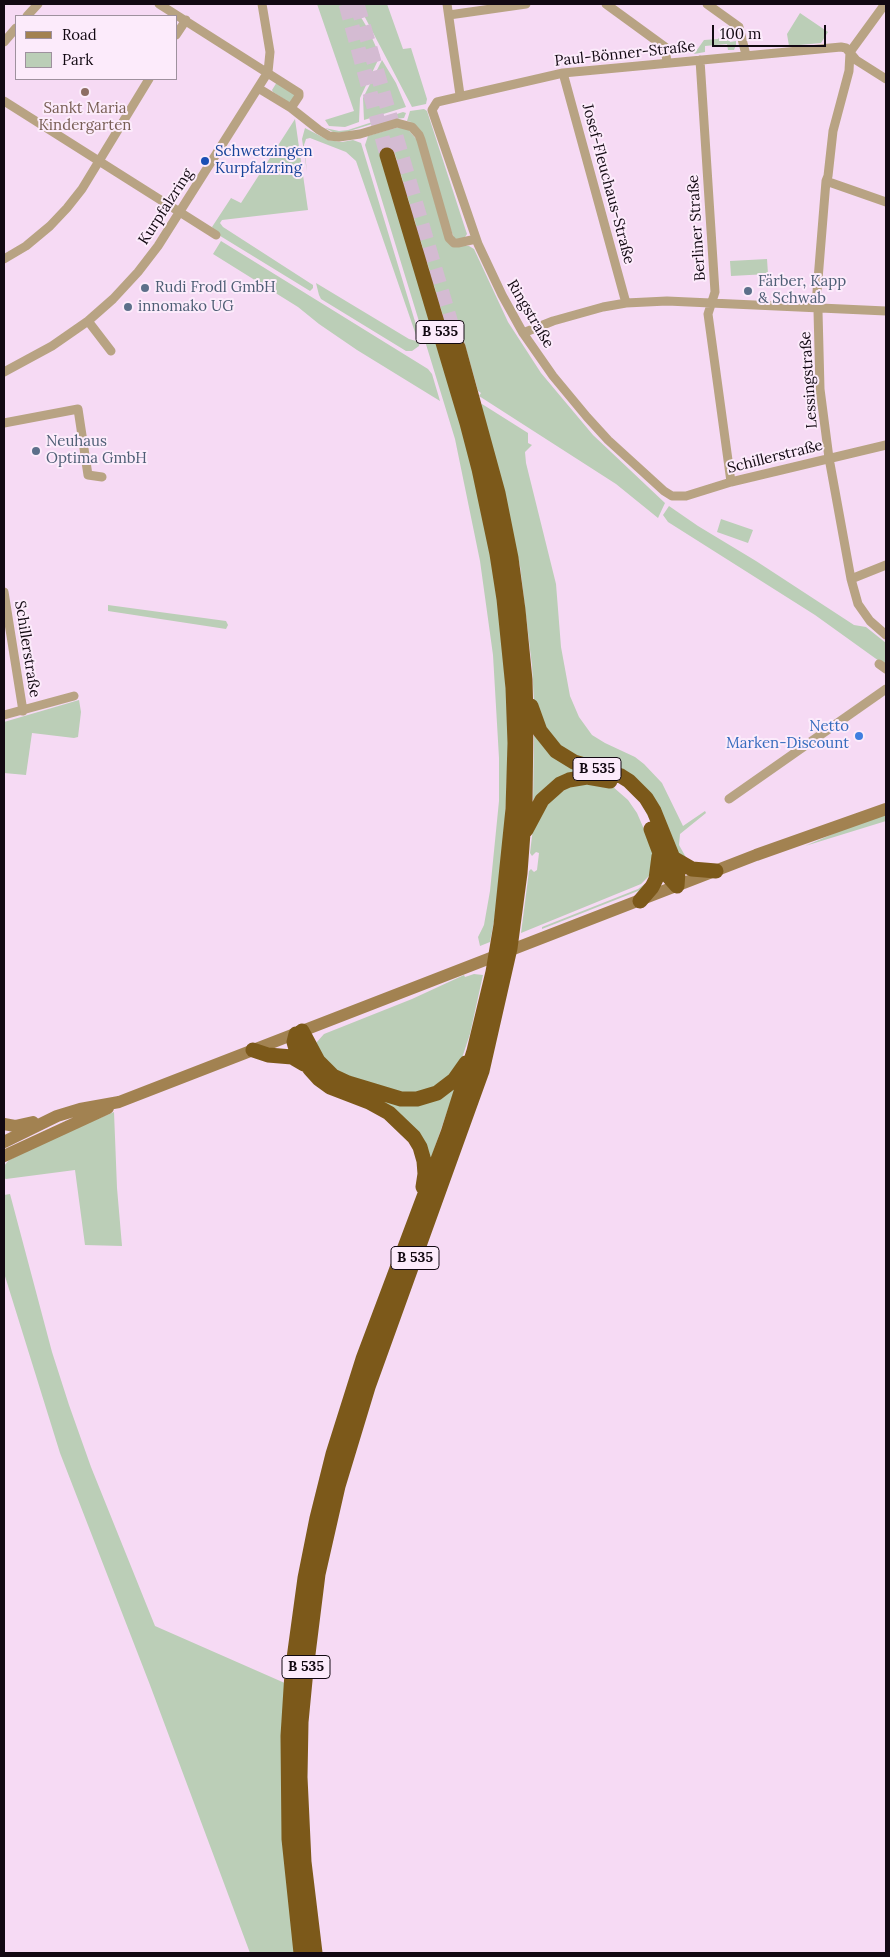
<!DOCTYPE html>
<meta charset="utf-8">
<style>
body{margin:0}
#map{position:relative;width:890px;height:1957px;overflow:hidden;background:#f6daf4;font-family:Lora,serif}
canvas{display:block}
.frame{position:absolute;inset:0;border:5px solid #120912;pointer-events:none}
.legend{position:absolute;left:15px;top:15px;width:162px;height:65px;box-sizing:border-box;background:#fcebfb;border:1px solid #9e919e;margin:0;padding:6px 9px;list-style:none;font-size:15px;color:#120912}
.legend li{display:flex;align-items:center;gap:10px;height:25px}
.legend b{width:25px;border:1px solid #9e919e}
.scale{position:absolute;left:712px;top:25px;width:114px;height:22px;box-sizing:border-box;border:2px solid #120912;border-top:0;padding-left:6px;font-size:15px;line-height:18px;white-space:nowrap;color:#120912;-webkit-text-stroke:4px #fcebfb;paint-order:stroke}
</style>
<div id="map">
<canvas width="890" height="1957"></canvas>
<div class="frame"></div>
<ul class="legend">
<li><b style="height:6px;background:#a28251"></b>Road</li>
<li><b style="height:14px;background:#bbceb7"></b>Park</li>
</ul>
<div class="scale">100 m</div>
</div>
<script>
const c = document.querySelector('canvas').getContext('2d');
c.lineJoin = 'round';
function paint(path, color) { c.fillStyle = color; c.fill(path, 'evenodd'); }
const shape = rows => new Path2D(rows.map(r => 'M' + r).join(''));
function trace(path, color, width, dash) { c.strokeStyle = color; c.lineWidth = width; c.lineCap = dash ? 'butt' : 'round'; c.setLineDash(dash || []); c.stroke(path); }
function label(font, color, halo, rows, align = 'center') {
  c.font = font + ' Lora,serif'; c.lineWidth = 4; c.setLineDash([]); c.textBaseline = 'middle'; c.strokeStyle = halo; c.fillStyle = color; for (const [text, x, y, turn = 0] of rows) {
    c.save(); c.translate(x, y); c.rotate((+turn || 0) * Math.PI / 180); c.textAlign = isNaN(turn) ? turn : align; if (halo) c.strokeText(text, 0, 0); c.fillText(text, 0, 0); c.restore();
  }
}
paint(shape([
 [317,4,353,4,368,29,380,56,360,98,359,122,345,127,329,126,325,120,354,111],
 [358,4,387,4,403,49,411,48,427,99,426,104,412,107],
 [800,13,828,32,821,43,789,46,787,34],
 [728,26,732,29,726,32,730,42,736,41,736,45,734,50,728,50,727,44,705,46,705,52,694,54,704,40,718,39],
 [382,60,396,83,406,107,364,120,363,98],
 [277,82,296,93,290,103,273,92,272,90],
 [424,109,427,111,464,225,467,234,465,237,459,240,454,238,411,122,407,121,410,111],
 [403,112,406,113,404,118,385,120,343,133,335,133,325,128,339,131,348,130],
 [295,119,308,210,222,220,220,223,223,227,313,285,313,288,310,291,217,234,212,227,231,198,241,203],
 [305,128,328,140,342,142,353,140,361,143,420,338,419,346,412,351,406,351,321,299,319,295,316,283,409,339,416,341,417,338,356,161,346,152,310,138,306,139,304,145,307,172,302,139],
 [395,128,407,128,417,140,443,231,463,246,469,246,474,249,508,322,541,373,593,435,665,503,658,518,616,484,479,396,481,393,478,391,465,345,452,346,394,151,381,155,467,441,497,579,509,726,503,875,490,942,480,946,478,937,484,925,490,891,499,801,499,758,493,655,480,561,455,439,365,145,368,136],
 [221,241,428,369,432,374,440,401,357,350,319,324,298,307,213,254],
 [767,259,768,274,731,276,730,261],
 [482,404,528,433,528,443,532,445,525,452,526,463,556,584,561,647,570,696,579,717,592,735,605,743,635,757,644,764,662,783,683,826,705,811,706,813,680,834,679,845,688,861,678,857,655,806,591,764,552,743,534,702,532,666,520,566,481,405],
 [669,506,698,526,756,561,854,625,866,627,886,643,886,666,815,615,668,522,663,515],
 [721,519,753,530,748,543,717,532],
 [108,605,226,621,228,625,226,629,108,611],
 [79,700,81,712,78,737,74,738,32,733,26,775,4,773,4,722],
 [534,729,546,746,562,759,584,768,616,776,637,791,649,808,674,871,670,873,652,824,641,802,632,792,617,781,593,774,570,777,550,788,533,806],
 [573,783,612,786,628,800,637,813,653,850,651,874,641,884,521,933,529,871,531,869,534,872,537,870,539,853,536,852,532,856,530,853,533,828,539,810],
 [886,814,886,821,805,846,865,820],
 [646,883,643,888,638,891,542,929,542,927,638,889],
 [474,974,483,975,470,1034,460,1064,445,1084,406,1096,345,1077,322,1060,316,1043,324,1034,412,999,464,975,465,977],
 [309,1057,391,1100,457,1083,428,1167,425,1151],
 [114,1112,117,1188,122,1246,85,1245,75,1170,6,1179,4,1178,4,1166,9,1160,69,1131],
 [10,1194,52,1352,69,1405,91,1467,155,1626,287,1684,297,1953,250,1953,150,1685,60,1453,4,1273,4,1195]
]), '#bbceb7');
trace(shape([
 [346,4,387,155],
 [357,4,458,347]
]), '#d4bbd2', 15, [15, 8]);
trace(shape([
 [159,4,299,93,299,96,291,108],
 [447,4,460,95],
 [606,4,665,47,667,62],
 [707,4,739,27,746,55],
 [449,15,526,4],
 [27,16,38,4],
 [176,35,186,20],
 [4,42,16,28],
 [850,52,849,71,833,131,828,176,826,181,816,304,818,311,820,389,829,458,851,579,858,604,870,621,886,635],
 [850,52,885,4],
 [700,60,715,292,708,314,731,482],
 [563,73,626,303],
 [886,79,856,60,846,48,841,47,563,73,437,102,432,110,478,244,502,295,523,333,553,376,587,417,608,440,664,491,672,496,686,496,731,482,886,445],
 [258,88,291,108,319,130,329,136,339,137,360,134,397,123,412,127,419,135,421,140,449,238,454,243,458,243,476,239],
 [4,101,216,235],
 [826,181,886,202],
 [4,259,26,246,50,226,67,208,82,189,149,79],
 [88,321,111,351],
 [523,333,553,321,603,307,626,303,667,301,886,311],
 [4,372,52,346,88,321,113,299,138,272,158,246,268,72,270,52,262,4],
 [4,423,78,409,88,475,102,477],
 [851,579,886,565],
 [4,592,23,711],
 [879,664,886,669],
 [4,715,74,696],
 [729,799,886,689]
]), '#b8a383', 9);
trace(shape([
 [4,1124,15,1126,33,1122],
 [4,1142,57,1116,80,1109,119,1102,756,855,886,809],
 [4,1156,108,1108]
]), '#a28251', 12);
trace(shape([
 [531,706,540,731,556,751,574,762,621,776,629,781,646,798,654,811,673,858,678,872,677,886],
 [651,829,669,877,677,886],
 [526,830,542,800,560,784,569,780,587,777,610,781],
 [673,858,692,869,716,871],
 [640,901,652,887,656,879,659,856],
 [302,1031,318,1061,333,1076,348,1083,401,1099,417,1099,437,1093,454,1080,466,1063],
 [296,1034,294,1042,297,1052,310,1069,319,1079,330,1087,369,1102,389,1113,414,1137,420,1147,424,1161,425,1174,423,1187],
 [253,1050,268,1055,292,1057,304,1064],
 [301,1953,289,1839,288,1736,292,1673,305,1578,317,1518,333,1454,363,1359,448,1133,474,1051,493,972,501,925,513,809,515,743,513,688,504,599,497,554,479,469,467,423,387,155],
 [315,1953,304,1862,300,1777,301,1722,306,1670,318,1574,338,1486,368,1387,482,1071,510,948,520,873,525,806,526,718,525,680,518,610,511,558,498,493,458,347]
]), '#7c591a', 15);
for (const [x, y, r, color] of [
 [85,92,5,"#8d6e63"],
 [205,161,5,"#1a4fb4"],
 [145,288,5,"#5c6f8a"],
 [748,291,5,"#5c6f8a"],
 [128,307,5,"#5c6f8a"],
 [36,451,5,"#5c6f8a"],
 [859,736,5,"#3f7fe0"]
]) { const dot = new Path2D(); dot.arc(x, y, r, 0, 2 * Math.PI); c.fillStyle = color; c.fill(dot); trace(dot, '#fcebfb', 2); }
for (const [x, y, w] of [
 [440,332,48],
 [597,769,48],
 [415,1258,48],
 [306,1667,48]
]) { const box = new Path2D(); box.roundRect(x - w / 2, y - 11.5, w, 23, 4); c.fillStyle = '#fcebfb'; c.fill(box); trace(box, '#120912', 1); }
label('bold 14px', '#120912', null, [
 ["B 535",440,332],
 ["B 535",597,769],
 ["B 535",415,1258],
 ["B 535",306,1667]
]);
label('15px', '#120912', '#fcebfb', [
 ["Paul-Bönner-Straße",625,54,-6],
 ["Josef-Fleuchaus-Straße",608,184,75],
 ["Kurpfalzring",166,207,-57],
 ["Berliner Straße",697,228,-94],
 ["Ringstraße",530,314,59],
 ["Lessingstraße",809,380,-94],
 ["Schillerstraße",775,457,-14],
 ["Schillerstraße",27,649,81]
]);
label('15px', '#785e54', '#fcebfb', [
 ["Sankt Maria",85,109],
 ["Kindergarten",85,126]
]);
label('15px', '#164399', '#fcebfb', [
 ["Schwetzingen",215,152],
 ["Kurpfalzring",215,169]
], 'left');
label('15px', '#4e5e75', '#fcebfb', [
 ["Färber, Kapp",758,282],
 ["& Schwab",758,299],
 ["Rudi Frodl GmbH",155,288],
 ["innomako UG",138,307],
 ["Neuhaus",46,442],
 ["Optima GmbH",46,459]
], 'left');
label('15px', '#366cbe', '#fcebfb', [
 ["Netto",849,727],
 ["Marken-Discount",849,744]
], 'right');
</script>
